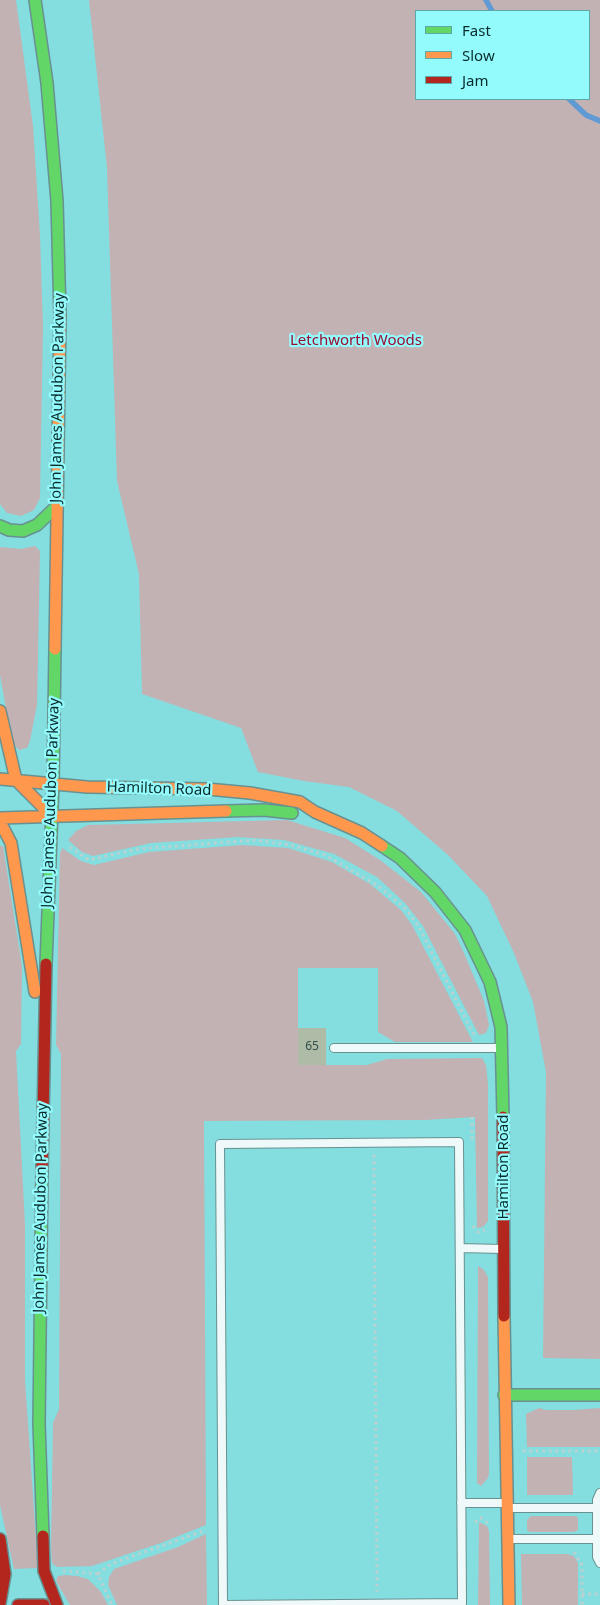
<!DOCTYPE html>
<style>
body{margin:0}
#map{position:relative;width:600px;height:1605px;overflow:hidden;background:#9ed6d7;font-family:"Noto Sans",sans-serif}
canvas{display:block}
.legend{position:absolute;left:415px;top:10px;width:175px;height:90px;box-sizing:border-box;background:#94fbfc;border:1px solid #5ca8a9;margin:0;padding:6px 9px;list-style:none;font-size:15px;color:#092b2c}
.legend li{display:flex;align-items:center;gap:10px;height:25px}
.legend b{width:25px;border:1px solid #5ca8a9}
</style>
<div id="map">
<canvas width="600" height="1605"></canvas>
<ul class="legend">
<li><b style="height:6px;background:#63d668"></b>Fast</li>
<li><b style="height:6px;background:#ff974d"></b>Slow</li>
<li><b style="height:6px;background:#b3261e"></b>Jam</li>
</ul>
</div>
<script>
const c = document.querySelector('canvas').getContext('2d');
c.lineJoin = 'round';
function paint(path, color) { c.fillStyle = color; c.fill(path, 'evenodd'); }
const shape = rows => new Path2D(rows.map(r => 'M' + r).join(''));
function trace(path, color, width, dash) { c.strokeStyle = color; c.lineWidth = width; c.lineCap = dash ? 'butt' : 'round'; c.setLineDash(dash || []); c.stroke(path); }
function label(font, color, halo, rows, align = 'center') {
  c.font = font + ' "Noto Sans",sans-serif'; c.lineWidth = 4.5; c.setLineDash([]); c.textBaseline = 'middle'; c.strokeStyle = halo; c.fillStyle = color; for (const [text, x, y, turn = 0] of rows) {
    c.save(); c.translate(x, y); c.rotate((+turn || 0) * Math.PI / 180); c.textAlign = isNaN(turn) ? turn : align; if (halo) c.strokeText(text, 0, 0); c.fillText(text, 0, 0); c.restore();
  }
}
paint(shape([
 [0,0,600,0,600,1605,0,1605],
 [416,11,589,11,589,99,416,99]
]), '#84dddf');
paint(shape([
 [0,0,16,0,33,126,40,236,43,326,40,498,34,510,21,516,7,513,0,504],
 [89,0,600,0,600,1359,543,1358,546,1072,533,1002,514,953,487,896,448,855,397,811,349,787,304,781,258,772,241,728,142,694,139,574,117,481,107,168],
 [416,11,589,11,589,99,416,99],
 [35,546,40,551,37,705,30,741,27,748,19,750,12,742,0,675,0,547,21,549],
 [287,820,345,838,380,860,421,892,455,934,464,953,484,1001,489,1025,486,1033,479,1035,423,926,405,903,377,877,334,854,284,840,238,837,151,843,93,856,82,852,68,840,76,831,88,825],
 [242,845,288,848,332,862,370,884,401,910,412,925,473,1042,395,1042,378,1032,378,968,298,968,298,1065,367,1065,387,1059,482,1058,486,1065,488,1084,488,1221,483,1227,477,1228,475,1117,425,1120,204,1121,206,1525,161,1543,92,1566,57,1567,52,1563,51,1548,53,1423,59,1409,61,1054,56,1045,60,854,62,848,81,861,94,865,149,852],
 [0,846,3,846,22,966,21,1044,16,1051,25,1225,25,1380,38,1568,14,1569,0,1505],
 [478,1266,483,1269,488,1277,489,1473,488,1478,481,1486,477,1483],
 [539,1408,546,1410,574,1410,600,1408,600,1447,527,1447,526,1414],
 [527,1457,572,1457,573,1495,527,1495],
 [531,1516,576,1516,578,1518,578,1530,574,1532,530,1532,527,1530,527,1520],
 [479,1522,487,1526,489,1531,490,1605,478,1605],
 [206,1534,207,1605,117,1605,108,1585,109,1577,114,1569,178,1547],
 [521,1554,567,1554,574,1556,578,1563,578,1605,522,1605],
 [64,1575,77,1576,88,1579,101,1592,108,1605,70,1605,56,1581,58,1576]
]), '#c3b2b4');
trace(shape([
 [486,0,492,11],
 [569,99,586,115,600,121]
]), '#5f9ad4', 5.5);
paint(shape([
 [298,1028,326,1028,326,1065,298,1065]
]), '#aebba7');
const lane = shape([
 [334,1048,501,1048],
 [459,1142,462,1603,223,1605,220,1144,459,1142],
 [460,1248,503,1249],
 [600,1493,597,1500,597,1557,600,1563],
 [461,1503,504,1503],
 [509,1508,597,1508],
 [509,1539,597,1539]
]);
const fast = shape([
 [35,0,47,83,57,201,60,316],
 [0,526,9,530,23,531,37,525,57,506],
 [226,811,264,810,292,813],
 [382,846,400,858,435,892,465,930,490,982,501,1027,503,1117],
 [46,964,53,783,55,649],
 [42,1170,39,1424,43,1536],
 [504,1395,600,1395]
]);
const slow = shape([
 [55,649,60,316],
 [0,711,16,780,51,815],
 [0,779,87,787,207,789,250,793,300,802,315,812,362,833,382,846],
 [0,818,226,811],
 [0,822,11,843,35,992],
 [504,1316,509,1605]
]);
const jam = shape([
 [503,1117,504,1316],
 [42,1170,46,964],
 [43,1536,44,1571,57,1605],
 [0,1539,5,1574,0,1603],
 [18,1605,44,1605]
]);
trace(lane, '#689191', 10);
trace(fast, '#689191', 14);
trace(slow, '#689191', 14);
trace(jam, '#689191', 14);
trace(shape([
 [70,847,89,860,138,849,255,840,291,845,325,855,378,886,406,909,419,927,475,1037],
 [472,1117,472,1139],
 [374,1155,377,1592],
 [473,1226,478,1232,485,1230],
 [523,1451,600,1451],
 [475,1522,481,1518,488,1523],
 [574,1552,582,1565,582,1605],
 [63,1571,98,1574,112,1605],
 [98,1574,111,1564,206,1530],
 [582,1594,600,1594]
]), '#bfd0d0', 3, [2.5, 4]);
trace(lane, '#f0f9f9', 8);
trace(fast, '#63d668', 11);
trace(slow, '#ff974d', 11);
trace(jam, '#b3261e', 11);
label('12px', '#324f4b', null, [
 ["65",312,1047]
]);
label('15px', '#9c0b30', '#94fbfc', [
 ["Letchworth Woods",356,341]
]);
label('15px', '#092b2c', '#94fbfc', [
 ["John James Audubon Parkway",58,398,-89],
 ["Hamilton Road",159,789,2],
 ["John James Audubon Parkway",51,803,-88],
 ["Hamilton Road",504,1167,-90],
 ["John James Audubon Parkway",41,1208,-89]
]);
</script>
